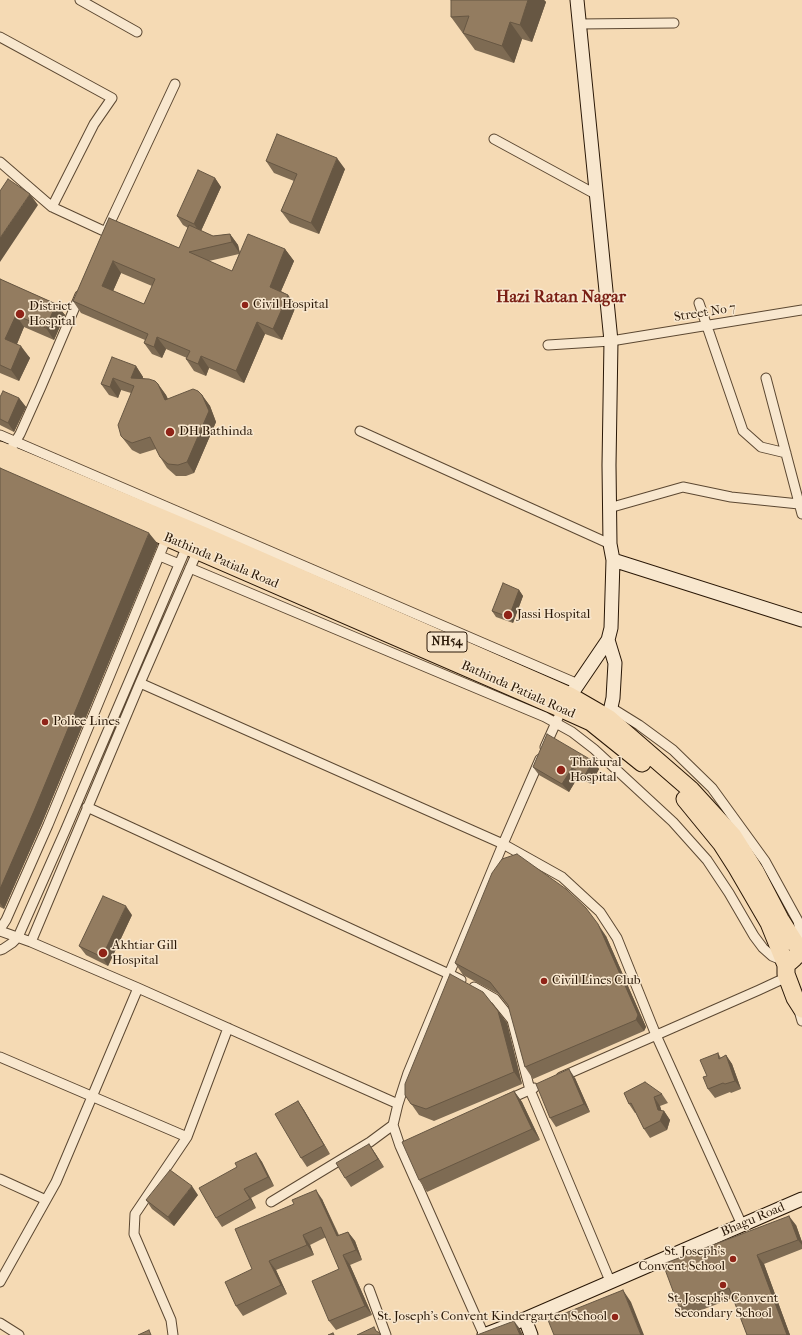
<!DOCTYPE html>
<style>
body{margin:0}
canvas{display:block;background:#f5dab4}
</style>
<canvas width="802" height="1335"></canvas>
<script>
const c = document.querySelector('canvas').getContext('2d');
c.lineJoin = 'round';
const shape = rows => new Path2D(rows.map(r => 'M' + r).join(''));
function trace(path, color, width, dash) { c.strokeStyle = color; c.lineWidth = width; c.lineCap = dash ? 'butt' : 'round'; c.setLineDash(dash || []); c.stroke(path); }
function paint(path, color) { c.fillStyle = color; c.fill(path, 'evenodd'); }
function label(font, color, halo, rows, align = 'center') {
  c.font = font + ' "IM FELL French Canon",serif'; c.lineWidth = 3; c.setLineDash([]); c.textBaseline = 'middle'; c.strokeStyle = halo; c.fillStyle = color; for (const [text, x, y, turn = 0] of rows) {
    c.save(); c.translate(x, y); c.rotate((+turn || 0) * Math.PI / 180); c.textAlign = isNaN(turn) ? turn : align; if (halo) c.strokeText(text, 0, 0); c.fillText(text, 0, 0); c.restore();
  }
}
const street = shape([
 [80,0,137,32],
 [579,24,674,23],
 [0,37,112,98,94,124,52,207,106,232],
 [494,139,597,195],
 [0,162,52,207],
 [107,229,175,84],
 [699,303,743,431,761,447,786,453],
 [548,345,611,341,802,310],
 [766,378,802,514],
 [360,431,610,544],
 [0,435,578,684],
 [12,447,20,434,41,387,80,295],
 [609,508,683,487,731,497,799,504],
 [160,556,179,564],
 [190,568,545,717,572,732,594,749,673,822,707,860,729,893,754,936,763,948,772,956,784,961],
 [140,683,503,844,562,877,600,912,617,938,656,1035,742,1225],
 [610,707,639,725,673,750,712,788,765,861,793,912,798,921,800,930,800,947],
 [545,747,558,718],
 [87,807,449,974,461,980],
 [0,929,6,920,48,825,167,537],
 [0,931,31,942,138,988,398,1104],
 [31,942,140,683,198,550],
 [0,950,3,949,12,943,18,937,65,831,187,546],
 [474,987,495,999,512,1020,530,1090,610,1281],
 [798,1007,802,1021],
 [0,1057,187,1137],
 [561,1077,759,990,787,977],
 [507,1100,534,1088],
 [0,1179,46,1200],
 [271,1202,370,1142,393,1125],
 [0,1282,56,1182,138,988],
 [369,1289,386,1335],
 [0,1323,19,1335],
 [173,1335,171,1320,134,1234,135,1214,187,1137,228,1028],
 [484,1335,400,1146,393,1125,398,1104,408,1073,503,844,540,759]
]);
const secondary = shape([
 [613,560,802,620],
 [570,696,608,640,611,628,613,560,610,544,609,465,611,341,577,0],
 [607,725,613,698,615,663,608,640],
 [525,1319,531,1335],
 [484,1335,525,1319,802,1199]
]);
const highway = shape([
 [0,450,205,536,570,696,608,718,691,790,733,836,755,871,780,919,802,954],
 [0,465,562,709,591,722,642,763],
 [685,799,721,843,737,868,769,923,786,965],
 [794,958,786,965,786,974,795,998,802,1009]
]);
trace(street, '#5c4832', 11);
trace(secondary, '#291706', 15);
trace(highway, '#291706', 19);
trace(street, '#f8e7ce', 9);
trace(secondary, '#f8e7ce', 13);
trace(highway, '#f5dab4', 17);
paint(shape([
 [451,0,544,0,546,2,532,42,522,39,514,63,475,50,451,17],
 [266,161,345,169,319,234,290,223,281,211,294,181,274,173],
 [215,178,221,187,201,231,213,236,230,234,238,245,240,253,285,249,294,261,281,291,288,295,296,306,282,340,265,334,244,383,209,368,206,376,194,371,186,359,187,358,166,349,162,358,152,354,144,343,145,340,81,313,73,301,109,218,179,248,188,228,183,225,177,216],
 [239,254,232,271,209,261],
 [121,273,152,286,144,304,113,291],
 [0,279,56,304,65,315,54,340,24,327,17,344,30,358,19,381,0,373],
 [136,366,143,377,143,378,158,384,166,395,168,399,202,395,210,406,216,422,194,473,186,476,176,476,167,468,160,457,156,449,140,454,132,450,121,436,131,393,121,390,118,398,109,395,101,384],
 [19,398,26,407,14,432,0,425,0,419],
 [0,468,158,544,42,823,4,909,0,907],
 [519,590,523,596,513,623,496,617,492,611],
 [593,761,599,769,591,784,578,777,569,792,539,775,533,767],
 [132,915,108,966,86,955,79,946],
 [606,936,646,1027,644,1031,533,1079,525,1067,509,1007,498,994,463,975,455,963],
 [498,1011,507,1023,522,1084,434,1121,419,1115,405,1095],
 [718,1053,721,1058,726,1055,732,1064,741,1089,731,1093,730,1092,715,1098,708,1089,707,1076],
 [575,1078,590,1112,556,1127,550,1118],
 [514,1091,522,1102,540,1140,427,1192,419,1180],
 [624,1093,662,1094,668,1103,660,1106,661,1111,664,1111,670,1120,667,1130,650,1138,644,1129,636,1113,635,1113,629,1104],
 [298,1101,304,1110,330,1154,307,1167,301,1158],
 [369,1144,375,1153,384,1167,351,1187,345,1178],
 [256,1153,262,1162,274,1186,251,1198,256,1208,222,1227,216,1218,237,1167],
 [198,1195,174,1226,152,1209,146,1200],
 [322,1199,339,1235,348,1232,355,1241,362,1260,350,1265,372,1315,336,1330,329,1321,339,1269,326,1237,310,1245,314,1255,276,1270,287,1294,243,1316,236,1306,252,1269],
 [796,1225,802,1242,802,1249,764,1264,790,1335,747,1335,733,1298,686,1316,679,1307]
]), '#7e6b53');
paint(shape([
 [528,0,544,0,546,2,532,42,520,25],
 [510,22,522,39,514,63,502,46],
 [337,158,345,169,319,234,311,223],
 [215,178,221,187,200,233,194,224],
 [30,194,38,205,0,262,0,238],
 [230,234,238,245,240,254,232,242],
 [285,249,294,261,278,298,270,287],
 [113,261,121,273,110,298,102,286],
 [288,295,296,306,282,340,273,329],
 [56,304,65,315,54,340,46,328],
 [16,315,24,327,14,351,5,339],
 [257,322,265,334,244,383,236,371],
 [157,337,166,349,162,358,154,347],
 [21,346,30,358,19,381,11,370],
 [201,356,209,368,206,376,198,364],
 [136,366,143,377,139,389,131,378],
 [113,378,121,390,118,398,110,387],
 [158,384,166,395,173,411,165,400],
 [202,395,210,406,216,422,194,473,187,462],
 [19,398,26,407,14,432,8,423],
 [149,533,158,544,42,823,4,909,0,903,0,889],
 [519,590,523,596,513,623,509,617],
 [593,761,599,769,591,784,585,775],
 [572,768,578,777,569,792,562,784],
 [126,906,132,915,108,966,102,957],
 [598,924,606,936,646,1027,644,1031,636,1020],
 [498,1011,507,1023,522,1084,514,1072],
 [726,1055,732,1064,741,1089,735,1081],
 [569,1069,575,1078,590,1112,584,1104],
 [514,1091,522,1102,540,1140,532,1129],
 [654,1097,660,1106,663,1115,664,1111,670,1120,667,1130,660,1121],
 [298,1101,304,1110,330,1154,324,1145],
 [369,1144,375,1153,384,1167,378,1159],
 [256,1153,262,1162,274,1186,268,1177],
 [192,1186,198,1195,174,1226,168,1217],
 [244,1189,251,1198,256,1208,250,1199],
 [316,1190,322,1199,343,1246,337,1236],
 [789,1216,796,1225,802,1242,802,1245,798,1240],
 [348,1232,355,1241,362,1260,356,1250],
 [303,1235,310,1245,314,1255,307,1245],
 [343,1255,350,1265,372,1315,365,1306],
 [757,1255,764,1264,790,1335,787,1335],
 [269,1261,276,1270,287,1294,281,1285],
 [623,1290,631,1302,644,1335,641,1335],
 [514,1321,520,1329,523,1335,520,1335]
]), '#675743');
const building = shape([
 [451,0,528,0,520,25,510,22,502,46,463,33,469,16,451,17,451,0],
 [277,134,337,158,311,223,281,211,297,174,266,161,277,134],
 [198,170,215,178,194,224,177,216,198,170],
 [8,179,30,194,0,238,0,191,8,179],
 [109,218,179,248,189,225,213,236,230,234,232,242,189,252,232,271,248,234,285,249,270,287,288,295,273,329,257,322,236,371,201,356,198,364,186,359,190,351,157,337,154,347,144,343,148,334,73,301,109,218],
 [113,261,155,279,144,304,102,286,113,261],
 [0,279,56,304,46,328,16,315,5,339,21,346,11,370,0,365,0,279],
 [112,357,136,366,131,378,149,379,155,381,158,384,165,400,193,389,198,391,202,395,209,411,187,462,178,465,168,464,160,457,150,437,132,443,124,439,121,436,118,425,134,386,113,378,110,387,101,384,112,357],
 [3,391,19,398,8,423,0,419,0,397,3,391],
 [0,468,149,533,34,811,0,889,0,468],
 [503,583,519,590,509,617,492,611,503,583],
 [547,734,593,761,585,775,572,768,562,784,533,767,547,734],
 [517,854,566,889,586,908,598,924,638,1015,636,1020,525,1067,508,1005,490,982,455,963,492,873,502,859,517,854],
 [103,896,126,906,102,957,79,946,103,896],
 [450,974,483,992,498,1011,514,1072,426,1109,411,1104,405,1095,405,1084,450,974],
 [718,1053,719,1059,726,1055,735,1081,725,1084,723,1083,708,1089,703,1077,707,1076,700,1060,718,1053],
 [569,1069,584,1104,550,1118,536,1084,569,1069],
 [645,1082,662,1094,654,1097,658,1110,664,1111,660,1121,644,1129,631,1103,629,1104,624,1093,645,1082],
 [514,1091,532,1129,419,1180,402,1142,514,1091],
 [298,1101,324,1145,301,1158,275,1114,298,1101],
 [369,1144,378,1159,345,1178,336,1163,369,1144],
 [256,1153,268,1177,244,1189,250,1199,216,1218,199,1188,237,1167,235,1163,256,1153],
 [170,1170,192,1186,168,1217,146,1200,170,1170],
 [316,1190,337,1236,348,1232,356,1250,343,1255,365,1306,329,1321,312,1281,339,1269,321,1227,303,1235,307,1245,269,1261,281,1285,236,1306,225,1282,252,1269,235,1229,294,1204,292,1200,316,1190],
 [789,1216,798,1240,757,1255,787,1335,747,1335,729,1288,679,1307,663,1264,789,1216],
 [623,1290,641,1335,554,1335,548,1320,623,1290],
 [514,1321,520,1335,477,1335,514,1321],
 [374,1327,376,1331,380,1333,380,1335,357,1335,374,1327],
 [149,1330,151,1335,138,1335,149,1330],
 [333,1333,334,1335,328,1335,333,1333]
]);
paint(building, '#937c60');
trace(building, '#675743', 1);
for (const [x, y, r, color] of [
 [245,305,4,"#8f2418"],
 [20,314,5,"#8f2418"],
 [170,432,5,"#8f2418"],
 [508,615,5,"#8f2418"],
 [45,722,4,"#8f2418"],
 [561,770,5,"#8f2418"],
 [103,953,5,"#8f2418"],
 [544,981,4,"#8f2418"],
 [733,1259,4,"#8f2418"],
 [723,1285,4,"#8f2418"],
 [615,1317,4,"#8f2418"]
]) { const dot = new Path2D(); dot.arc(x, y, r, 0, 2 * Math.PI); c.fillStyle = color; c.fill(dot); trace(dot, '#f8e7ce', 1.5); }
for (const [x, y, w] of [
 [447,642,40]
]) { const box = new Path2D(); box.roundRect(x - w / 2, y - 10, w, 20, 3); c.fillStyle = '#f8e7ce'; c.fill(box); trace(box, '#291706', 1); }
label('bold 12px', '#291706', null, [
 ["NH54",447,642]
]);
label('13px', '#291706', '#f8e7ce', [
 ["Civil Hospital",253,305],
 ["District",29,307],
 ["Hospital",29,322],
 ["DH Bathinda",179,432],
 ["Jassi Hospital",517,615],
 ["Police Lines",53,722],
 ["Thakural",570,763],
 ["Hospital",570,778],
 ["Akhtiar Gill",112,946],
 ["Hospital",112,961],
 ["Civil Lines Club",552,981],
 ["St. Joseph's",725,1252,"right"],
 ["Convent School",725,1267,"right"],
 ["St. Joseph's Convent",723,1299,"center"],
 ["Secondary School",723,1314,"center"],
 ["St. Joseph's Convent Kindergarten School",607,1317,"right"]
], 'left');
label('13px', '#291706', '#f8e7ce', [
 ["Street No 7",705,313,-9],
 ["Bathinda Patiala Road",221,561,23],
 ["Bathinda Patiala Road",518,690,24],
 ["Bhagu Road",753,1220,-23]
]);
label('bold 17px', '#7a1f14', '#f8e7ce', [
 ["Hazi Ratan Nagar",561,298]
]);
</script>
